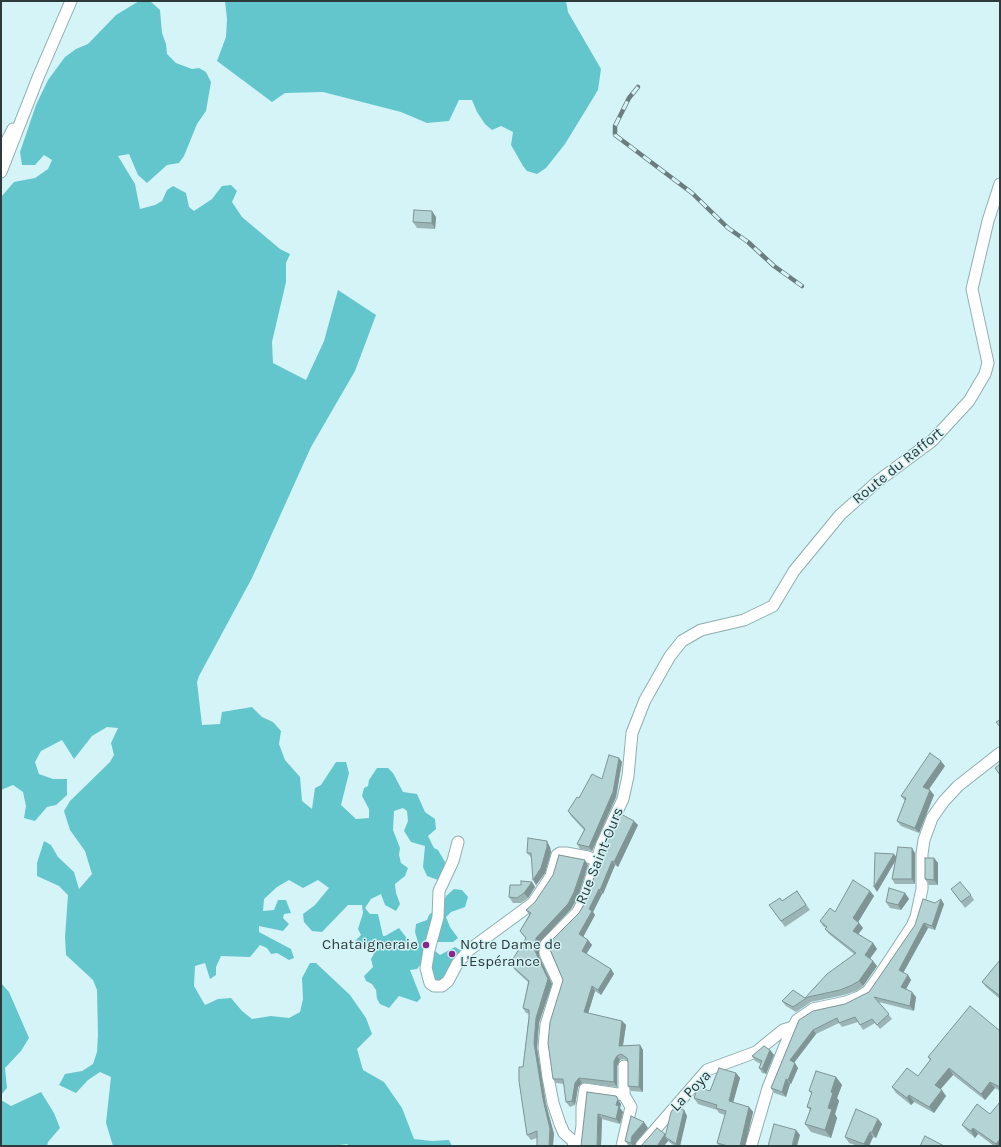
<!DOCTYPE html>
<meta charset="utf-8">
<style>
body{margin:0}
#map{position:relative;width:1001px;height:1147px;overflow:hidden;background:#d5f4f7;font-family:Karla,sans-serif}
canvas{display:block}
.frame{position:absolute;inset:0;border:2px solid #2d3a3b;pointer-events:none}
</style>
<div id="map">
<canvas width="1001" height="1147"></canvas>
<div class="frame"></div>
</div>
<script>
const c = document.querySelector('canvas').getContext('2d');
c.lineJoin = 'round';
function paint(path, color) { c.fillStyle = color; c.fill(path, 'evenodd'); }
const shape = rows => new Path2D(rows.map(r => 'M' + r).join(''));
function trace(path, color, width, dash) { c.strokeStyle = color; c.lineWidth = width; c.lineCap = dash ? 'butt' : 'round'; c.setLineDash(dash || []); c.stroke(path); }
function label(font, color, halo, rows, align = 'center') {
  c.font = font + ' Karla,sans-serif'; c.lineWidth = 3; c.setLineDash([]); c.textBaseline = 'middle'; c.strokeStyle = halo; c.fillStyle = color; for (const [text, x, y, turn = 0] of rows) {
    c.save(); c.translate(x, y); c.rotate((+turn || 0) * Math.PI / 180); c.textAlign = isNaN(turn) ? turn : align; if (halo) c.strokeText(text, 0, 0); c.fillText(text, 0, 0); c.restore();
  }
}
paint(shape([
 [139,1,150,1,160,10,162,33,166,44,167,54,176,63,192,69,199,68,206,72,211,82,206,111,197,124,184,156,179,163,167,165,147,183,138,175,129,154,118,156,135,184,140,209,155,205,162,201,167,190,173,186,186,193,189,207,194,211,212,199,222,186,231,185,237,191,232,202,242,217,280,249,290,254,286,263,286,282,272,342,273,363,306,380,324,341,338,290,376,315,355,371,311,447,252,578,199,676,197,682,202,725,220,724,222,712,252,707,262,717,273,722,281,731,279,744,285,760,300,777,302,801,312,809,315,788,321,785,336,762,346,762,349,773,341,805,356,819,369,818,369,809,362,796,364,788,368,786,369,780,377,768,388,768,393,773,403,792,417,794,425,812,435,819,436,829,428,836,434,848,438,850,445,862,444,873,438,880,427,876,423,867,425,846,411,842,404,831,408,821,407,811,403,808,394,811,393,830,400,848,399,855,401,863,408,868,405,876,395,884,396,893,400,904,396,911,385,905,381,894,371,899,365,908,370,914,378,914,383,936,385,936,399,928,415,949,419,946,415,932,416,924,427,920,429,915,444,901,446,896,454,889,462,890,468,897,465,907,451,912,446,917,450,927,458,938,453,942,434,942,435,951,440,955,455,947,460,950,462,954,444,981,433,981,429,972,421,964,417,969,410,970,421,998,417,1002,399,996,389,1008,380,1004,377,999,376,990,372,984,366,981,364,976,373,967,371,959,377,948,361,947,354,942,361,935,358,929,363,913,362,905,348,905,322,932,312,931,304,922,303,914,315,905,329,888,318,880,303,888,289,880,277,887,264,899,263,911,274,910,278,900,286,900,291,913,284,914,283,918,289,924,283,931,259,926,259,932,291,949,294,958,289,960,277,953,271,954,267,948,260,945,250,957,221,956,216,967,216,975,210,979,205,963,195,966,194,986,205,1005,218,999,231,998,242,1011,252,1019,271,1016,289,1018,300,1012,303,999,302,978,310,963,316,963,350,995,366,1018,372,1034,357,1049,363,1070,384,1082,402,1108,414,1139,432,1141,449,1140,452,1146,349,1146,347,1144,332,1146,113,1146,106,1123,111,1077,100,1072,88,1080,76,1093,59,1085,65,1074,82,1071,93,1064,97,1052,98,1035,97,990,93,980,66,955,65,937,68,895,59,886,37,876,37,863,44,841,51,845,58,857,74,872,79,889,92,874,85,851,70,830,64,811,70,801,110,762,114,755,111,743,118,728,107,727,92,736,74,759,62,740,41,751,35,762,39,774,53,779,67,779,67,795,56,805,47,807,35,821,24,818,26,806,23,792,13,785,1,790,1,197,14,182,35,178,48,169,52,160,44,155,35,165,22,165,20,152,36,105,48,80,65,57,76,49,88,44,116,15],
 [225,1,566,1,568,12,601,69,598,90,565,144,546,168,537,174,527,171,523,166,511,145,513,132,501,126,492,130,485,124,477,112,472,100,459,100,449,121,427,123,401,112,323,92,285,93,272,102,217,61,226,37,227,19],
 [1,983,9,992,29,1038,21,1051,5,1068,7,1088,1,1095],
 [41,1092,54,1113,60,1128,48,1142,47,1146,1,1146,1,1100,11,1106]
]), '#64c6cd');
const street = shape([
 [1,152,13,129],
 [1,172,39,75,71,1],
 [458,842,453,861,439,891,438,917,429,950,426,968,430,983,434,986,442,986,448,981,457,964,469,950,533,903,551,876,557,855,560,853,566,853,588,857,597,861],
 [574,1146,573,1141,564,1133,560,1124,553,1103,548,1077,544,1048,546,1025,559,983,548,960,545,953,546,944,577,913,584,900,602,844,623,799,628,776,632,733,645,700,670,656,682,641,701,630,744,620,773,606,794,571,840,515,878,481,932,441,969,401,985,374,988,363,972,289,988,221,1000,184],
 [575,1146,580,1140,582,1125,582,1107,585,1089,624,1095],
 [622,1146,631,1107,624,1095,624,1066],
 [641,1146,707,1070,756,1052,783,1030,793,1027],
 [751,1146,768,1088,790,1033,797,1020,813,1009,846,1002,859,997,868,991,879,976,912,926,916,917,922,889,922,854,924,840,932,818,944,801,958,786,1000,753]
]);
trace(street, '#8faeb0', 13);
trace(street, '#fff', 11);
const rail = shape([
 [638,87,629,98,615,126,615,135,692,193,728,228,748,242,774,266,802,286]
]);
trace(rail, '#6a7e80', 4.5);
trace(rail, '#d5f4f7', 3, [9]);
paint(shape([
 [436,217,435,229,417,228,413,222],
 [619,758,622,762,616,797,592,851,580,849,577,844,584,830,571,816,568,811,579,798,602,779],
 [945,766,929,789,934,795,919,833,901,826,897,821,905,801,901,796],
 [638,825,618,867,615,865,603,894,602,894,593,912,595,915,583,937,588,940,592,945,586,954,611,969,614,974,601,995,595,991,588,1013,622,1021,626,1025,623,1046,640,1045,643,1050,643,1092,631,1091,628,1086,628,1061,624,1059,620,1060,617,1066,617,1087,582,1083,578,1087,575,1105,570,1107,566,1102,564,1084,556,1083,553,1079,563,980,579,913,587,899,605,842],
 [550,847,551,852,545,873,536,885,532,858,527,853],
 [915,853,915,884,895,884,892,879,895,861,877,892,894,854,896,857],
 [934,858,938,863,938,885,929,885,925,879],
 [588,865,578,897,571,909,539,943,539,956,552,984,539,1023,537,1048,546,1104,554,1134,537,1138,531,1140,527,1135,523,1067,529,1014,526,1013,523,1008,528,982,515,970,512,966,513,965,526,939,520,931,529,915,526,910],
 [532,882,535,887,528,898,521,903,513,903,509,897],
 [951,889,971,895,974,900,965,908],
 [797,891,810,910,785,927,769,905,782,901],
 [870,891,874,896,858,922,863,928,858,934,873,943,877,949,870,958,877,966,863,986,856,991,844,995,811,1002,796,1012,786,1006,782,1001,805,998,854,954,829,934,825,929,826,928,823,926,820,921],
 [905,893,909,899,901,910,890,908,886,902],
 [935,903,944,904,935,930,928,928,903,973,908,975,911,980,906,989,916,997,914,1011,879,1002,892,1019,880,1029,875,1023,863,1030,858,1022,842,1027,839,1023,816,1034,794,1063,798,1068,791,1084,790,1084,786,1097,774,1093,771,1088,799,1020,845,1004,869,992],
 [1000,960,1000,999,986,987,982,982],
 [1000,1031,1000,1091,995,1088,985,1100,953,1075,940,1089,946,1096,934,1113,914,1102,911,1105,896,1093,892,1087,918,1076,930,1060,928,1057],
 [770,1050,774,1055,766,1074,762,1073,759,1068,761,1064,755,1061,752,1056],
 [736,1073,740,1078,733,1103,749,1107,753,1112,745,1146,719,1146,717,1143,725,1115,719,1113,717,1110,698,1104,694,1098,710,1091],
 [836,1077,842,1085,837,1098,839,1101,835,1114,837,1118,831,1138,811,1132,805,1124,810,1110,807,1107,812,1094,809,1091],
 [587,1092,621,1104,620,1108,623,1112,620,1124,602,1119,601,1146],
 [684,1110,687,1116,680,1146,675,1146,669,1142,668,1141,664,1146,666,1134],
 [990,1114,1000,1146,994,1146,978,1134,975,1138,967,1131,962,1125],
 [878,1119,882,1124,876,1138,873,1137,869,1146,858,1146,849,1143,845,1137],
 [648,1128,636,1142,635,1146,629,1146,625,1141]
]), '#9bb5b7');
paint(shape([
 [432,211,436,217,435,229,432,223],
 [619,758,622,762,616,797,592,851,589,847],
 [941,761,945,766,927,792,923,787],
 [930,790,934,795,919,833,915,828],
 [634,821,638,825,618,867,614,862],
 [547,841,550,847,551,852,545,873,536,885,533,880],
 [912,848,915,853,915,884,912,879],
 [894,854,897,858,877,892,874,887],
 [934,858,938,863,938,885,934,880],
 [585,860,588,865,578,897,571,909,539,943,539,956,552,984,539,1023,537,1048,546,1104,554,1134,553,1146,549,1146,543,1099,534,1043,536,938],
 [612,861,615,865,603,894,600,890],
 [532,882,535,887,528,898,524,893],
 [599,889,602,894,593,912,595,915,582,939,579,934,589,909],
 [870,891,874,896,857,924,853,918],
 [905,893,909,899,901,910,898,905],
 [941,899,944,904,935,930,932,926],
 [859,923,863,928,857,936,853,931],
 [924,923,928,928,902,975,899,970],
 [588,940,592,945,585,956,582,951],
 [873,943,877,949,869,960,865,955],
 [873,961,877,966,863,986,859,981],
 [611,969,614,974,601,995,598,990],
 [908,975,911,980,905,991,901,987],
 [592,986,595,991,587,1017,584,1012],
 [912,992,916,997,914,1011,910,1006],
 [622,1021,626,1025,622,1051,619,1046],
 [813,1030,816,1034,793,1064,790,1060],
 [640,1045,643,1050,643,1092,639,1087],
 [770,1050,774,1055,766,1074,762,1069],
 [617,1056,620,1060,617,1066,617,1087,614,1082,614,1061],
 [795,1063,798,1068,791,1084,788,1080],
 [949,1068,953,1075,939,1091,935,1085],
 [736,1073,740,1078,732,1106,729,1101],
 [836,1077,842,1085,837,1098,839,1101,835,1114,837,1118,831,1138,825,1130,831,1092],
 [579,1078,582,1083,578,1087,575,1105,572,1101,575,1083],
 [786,1079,790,1084,786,1097,782,1092],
 [990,1082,995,1088,985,1100,981,1094],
 [942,1090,946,1096,934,1113,929,1107],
 [909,1095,914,1102,911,1105,907,1098],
 [616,1096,621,1104,620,1108,623,1112,620,1124,616,1119],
 [749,1107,753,1112,745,1146,740,1146],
 [684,1110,687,1116,680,1146,677,1146,676,1144],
 [598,1114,602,1119,601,1146,597,1146],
 [878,1119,882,1124,876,1138,872,1132],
 [644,1122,648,1128,636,1142,635,1146,633,1146,631,1143,632,1136],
 [973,1128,978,1134,975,1138,971,1131],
 [796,1130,800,1135,797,1146,792,1146],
 [870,1132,873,1137,869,1146,865,1146,864,1144],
 [665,1134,669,1139,665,1137,668,1141,664,1146,657,1146],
 [1000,1139,1000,1146,997,1146,996,1144]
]), '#7e9495');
const building = shape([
 [414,210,432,211,432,223,413,222,414,210],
 [1000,720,1000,727,996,722,1000,720],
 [930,753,941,761,923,787,930,790,915,828,897,821,906,798,901,796,930,753],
 [609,755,619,758,613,792,589,847,577,844,585,829,568,811,577,797,579,798,592,774,602,779,609,755],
 [1000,764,1000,775,995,768,1000,764],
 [619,813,634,821,614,862,612,861,600,890,599,889,589,909,592,911,579,934,588,940,582,951,611,969,598,990,592,986,584,1012,622,1021,619,1046,640,1045,639,1087,628,1086,628,1061,627,1058,621,1054,617,1056,614,1061,614,1082,579,1078,575,1083,572,1101,566,1102,563,1079,553,1079,548,1043,550,1022,563,980,549,947,549,943,579,913,587,899,605,842,619,813],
 [528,838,547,841,547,847,541,868,533,880,531,853,527,853,528,838],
 [898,847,912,848,912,879,892,879,898,847],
 [875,853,894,854,874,887,875,853],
 [559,855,585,860,574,892,568,904,536,938,535,951,548,979,536,1018,534,1043,543,1099,550,1129,549,1146,537,1146,537,1131,527,1135,519,1081,519,1067,523,1067,529,1018,529,1010,523,1008,529,981,512,966,513,964,511,962,526,938,520,931,531,913,526,910,535,902,553,875,559,855],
 [925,858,934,858,934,880,925,879,925,858],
 [853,880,870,891,853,918,859,923,853,931,873,943,865,955,873,961,859,981,852,985,840,990,808,997,793,1007,782,1001,793,990,805,998,827,974,856,953,825,929,827,927,820,921,830,908,835,912,853,880],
 [521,881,532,882,524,893,517,898,509,897,510,885,521,885,521,881],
 [960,882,971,895,961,902,951,889,960,882],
 [889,888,905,893,898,905,886,902,889,888],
 [797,891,806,905,781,921,769,905,780,898,782,901,797,891],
 [923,899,935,903,941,899,932,926,924,923,899,970,908,975,901,987,912,992,910,1006,874,997,889,1014,877,1025,872,1019,860,1025,855,1017,839,1023,837,1018,813,1030,790,1060,795,1063,788,1080,786,1079,782,1092,771,1088,799,1020,813,1011,845,1004,869,992,915,925,923,899],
 [1000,960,1000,996,982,982,1000,960],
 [970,1006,1000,1031,1000,1087,990,1082,981,1094,949,1068,935,1085,942,1090,929,1107,909,1095,907,1098,892,1087,907,1068,918,1076,931,1059,928,1057,970,1006],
 [764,1046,770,1050,762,1069,759,1068,762,1061,752,1056,764,1046],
 [719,1068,736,1073,729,1101,749,1107,740,1146,728,1146,717,1143,726,1111,716,1108,717,1105,694,1098,698,1087,710,1091,719,1068],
 [816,1071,836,1077,831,1092,833,1093,828,1108,832,1109,825,1130,805,1124,811,1108,807,1107,812,1092,809,1091,816,1071],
 [587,1092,616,1096,618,1099,616,1105,619,1106,616,1119,598,1114,597,1146,581,1146,587,1092],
 [1000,1102,1000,1139,996,1144,973,1128,971,1131,962,1125,977,1104,990,1114,1000,1102],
 [674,1108,684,1110,676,1144,665,1137,671,1112,674,1108],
 [856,1109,878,1119,872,1132,870,1132,864,1144,845,1137,856,1109],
 [631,1116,644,1122,632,1136,631,1143,625,1141,631,1116],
 [774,1124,796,1130,792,1146,768,1146,774,1124],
 [657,1128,665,1134,657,1146,641,1146,657,1128],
 [925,1136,944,1146,920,1146,925,1136]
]);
paint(building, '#b4d3d5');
trace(building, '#7e9495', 1);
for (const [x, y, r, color] of [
 [426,945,4,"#8a258c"],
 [452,954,4,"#8a258c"]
]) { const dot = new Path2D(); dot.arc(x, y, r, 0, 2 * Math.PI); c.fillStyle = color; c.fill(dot); trace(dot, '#d5f4f7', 1.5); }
label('15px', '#2d3a3b', '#d5f4f7', [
 ["Route du Raffort",898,466,-39],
 ["Rue Saint-Ours",600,856,-68],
 ["La Poya",691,1091,-46]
]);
label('15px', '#2d3a3b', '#d5f4f7', [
 ["Chataigneraie",418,945],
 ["Notre Dame de",460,945,"left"],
 ["L'Espérance",460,962,"left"]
], 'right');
</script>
